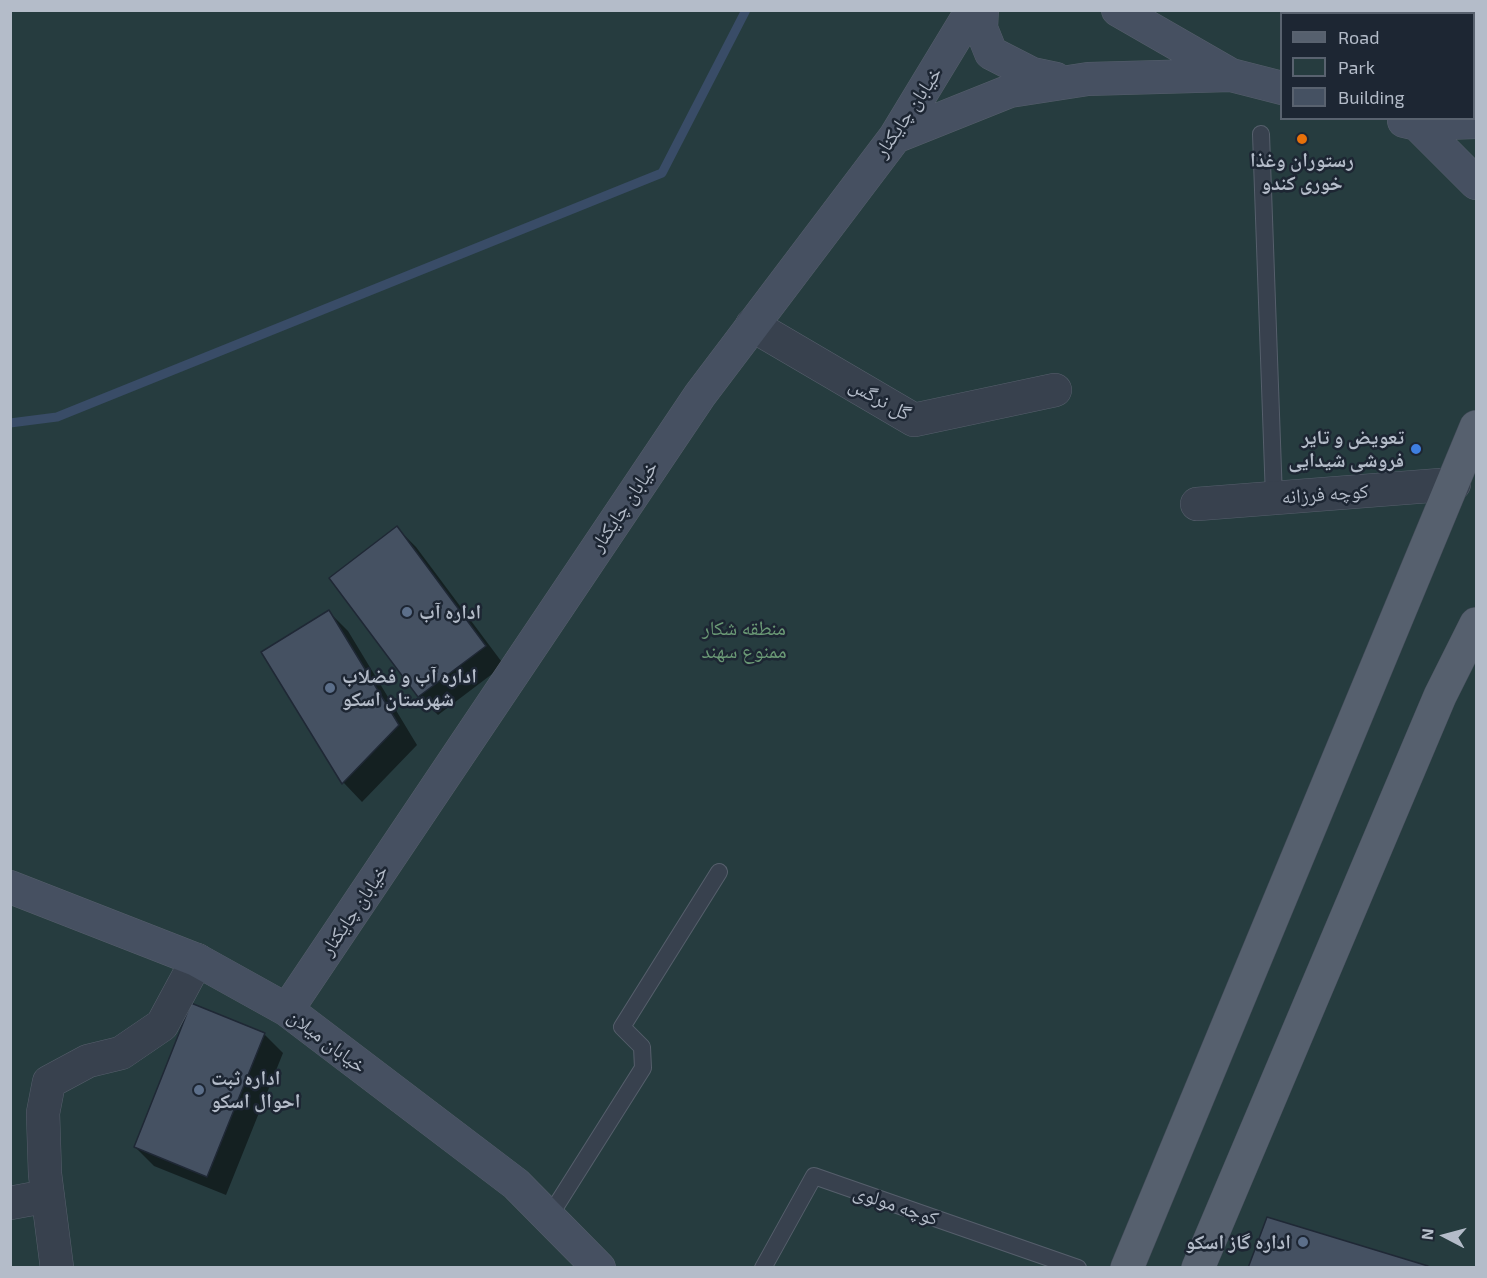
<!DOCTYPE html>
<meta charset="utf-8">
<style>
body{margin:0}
#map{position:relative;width:1487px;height:1278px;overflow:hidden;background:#242f3e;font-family:"Exo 2",sans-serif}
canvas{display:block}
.frame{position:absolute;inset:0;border:12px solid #b4bcc9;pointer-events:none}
.legend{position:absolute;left:1280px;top:12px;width:195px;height:108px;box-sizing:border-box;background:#1d2633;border:2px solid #59626f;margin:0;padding:8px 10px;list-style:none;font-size:18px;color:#b4bcc9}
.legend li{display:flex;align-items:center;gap:12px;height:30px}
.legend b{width:30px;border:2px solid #59626f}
.north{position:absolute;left:1415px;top:1206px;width:60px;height:60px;-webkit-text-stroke:4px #1d2633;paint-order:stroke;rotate:276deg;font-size:16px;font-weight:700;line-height:24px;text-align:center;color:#b4bcc9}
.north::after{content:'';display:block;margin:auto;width:21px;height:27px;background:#b4bcc9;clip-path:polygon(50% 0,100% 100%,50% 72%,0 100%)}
</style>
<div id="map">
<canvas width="1487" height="1278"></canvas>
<div class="frame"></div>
<ul class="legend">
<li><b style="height:8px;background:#56606e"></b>Road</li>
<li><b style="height:16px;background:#263c3f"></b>Park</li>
<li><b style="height:16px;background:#455162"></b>Building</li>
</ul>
<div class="north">N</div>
</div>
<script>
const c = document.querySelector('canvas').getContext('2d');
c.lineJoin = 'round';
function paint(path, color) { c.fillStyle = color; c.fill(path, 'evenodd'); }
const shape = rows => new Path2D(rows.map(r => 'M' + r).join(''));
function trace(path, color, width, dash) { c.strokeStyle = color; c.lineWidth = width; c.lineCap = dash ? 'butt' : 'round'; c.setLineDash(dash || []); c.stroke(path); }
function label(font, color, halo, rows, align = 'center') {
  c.font = font + ' "Exo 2","Noto Naskh Arabic",sans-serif'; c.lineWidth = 5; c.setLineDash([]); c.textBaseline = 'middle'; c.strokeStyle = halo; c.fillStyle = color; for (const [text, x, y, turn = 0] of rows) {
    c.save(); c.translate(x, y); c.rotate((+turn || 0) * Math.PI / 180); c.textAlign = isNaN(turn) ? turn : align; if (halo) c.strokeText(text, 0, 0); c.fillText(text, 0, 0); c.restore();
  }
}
paint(shape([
 [10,11,1476,11,1476,1267,11,1267],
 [1282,14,1474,14,1474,118,1282,118]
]), '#263c3f');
paint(shape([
 [1469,10,1476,10,1476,27,1474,24,1474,14],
 [397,528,416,547,504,665,438,715,419,696],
 [329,612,348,631,417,745,362,802,344,783,263,652],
 [264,1034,283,1053,226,1195,154,1166,135,1147]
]), '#0007');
trace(shape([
 [10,423,57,417,662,173,746,10]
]), '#394c67', 9);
const building = shape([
 [1467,10,1476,10,1476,21,1474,20,1474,14,1466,14,1467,10],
 [397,526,486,646,418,697,329,578,397,526],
 [329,610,399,725,342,784,261,652,329,610],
 [191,1003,265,1033,207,1177,134,1147,191,1003],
 [1267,1217,1428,1266,1429,1268,1248,1268,1267,1217]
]);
paint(building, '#455162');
trace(building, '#1f2835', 1.5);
const service = shape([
 [1261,134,1274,498],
 [549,1217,643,1068,642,1047,622,1027,719,872],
 [763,1268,814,1176,1078,1268]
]);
const minor = shape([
 [752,325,914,420,1055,390],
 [1197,504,1454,484],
 [10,1203,48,1196],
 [57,1268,45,1174,43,1113,49,1082,88,1061,121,1053,162,1025,197,960]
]);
const secondary = shape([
 [982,10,981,28,991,53,1032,74,1056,79],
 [1118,10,1231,75,1282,88],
 [1404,121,1417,124,1476,122],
 [1417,124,1476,183],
 [895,137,1010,91,1088,79,1231,75],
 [10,887,197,960,287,1010,516,1184,599,1268],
 [287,1010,700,395,895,137,972,10]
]);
const primary = shape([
 [1127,1268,1476,427],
 [1198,1268,1440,696,1476,624]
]);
trace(service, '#565f6c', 18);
trace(minor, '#565f6c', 34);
trace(secondary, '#565f6c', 34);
trace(primary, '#414a57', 34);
trace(service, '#38414e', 16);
trace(minor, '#38414e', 33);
trace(secondary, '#465061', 33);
trace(primary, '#56606e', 33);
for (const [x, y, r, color] of [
 [1302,139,6,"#e8710a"],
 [1416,449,6,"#3f7fe0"],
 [407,612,6,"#5c6f8a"],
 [330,688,6,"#5c6f8a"],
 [199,1090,6,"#5c6f8a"],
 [1303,1242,6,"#5c6f8a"]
]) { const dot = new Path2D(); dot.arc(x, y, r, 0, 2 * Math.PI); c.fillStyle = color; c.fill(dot); trace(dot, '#1d2633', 2); }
label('20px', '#b4bcc9', '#1d2633', [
 ["خیابان چایکنار",908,112,-56],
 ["گل نرگس",880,399,29],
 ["کوچه فرزانه",1325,494,-4],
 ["خیابان چایکنار",624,506,-56],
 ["خیابان چایکنار",354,910,-56],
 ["خیابان میلان",327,1041,37],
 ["کوچه مولوی",896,1205,19]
]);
label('bold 20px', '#b4bcc9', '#1d2633', [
 ["رستوران وغذا",1302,160,"center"],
 ["خوری کندو",1302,183,"center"],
 ["تعویض و تایر",1404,437,"right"],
 ["فروشی شیدایی",1404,460,"right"],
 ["اداره آب",419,612],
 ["اداره آب و فضلاب",342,676],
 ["شهرستان اسکو",342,699],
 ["اداره ثبت",211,1078],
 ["احوال اسکو",211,1101],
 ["اداره گاز اسکو",1291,1242,"right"]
], 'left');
label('20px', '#6b9a76', '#1d2633', [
 ["منطقه شکار",744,628],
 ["ممنوع سهند",744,651]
]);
</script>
